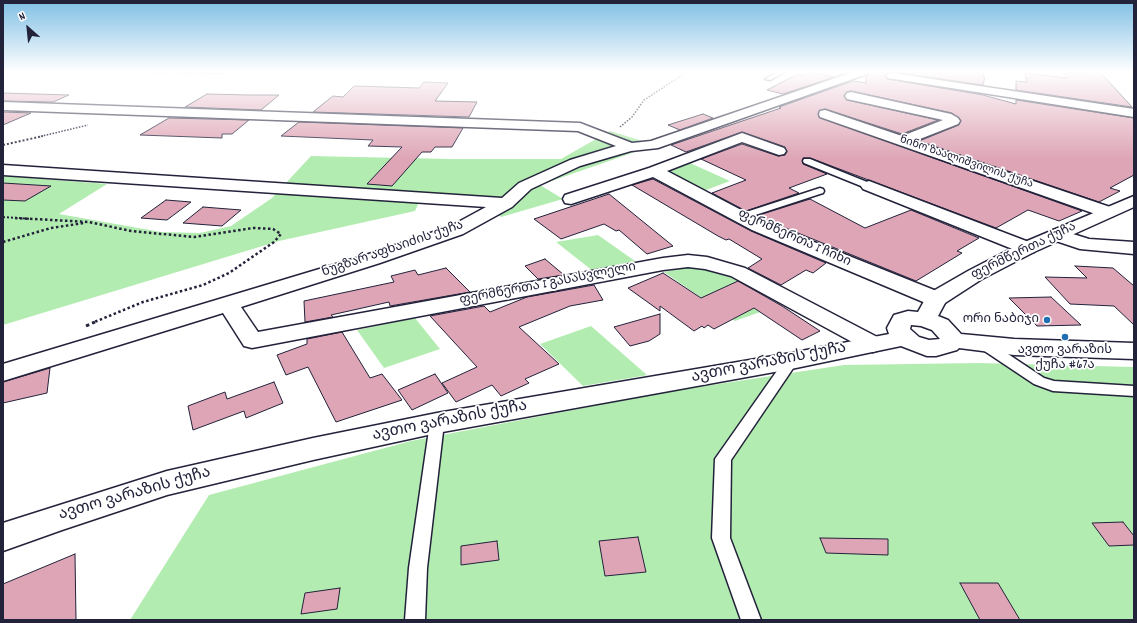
<!DOCTYPE html>
<meta charset="utf-8">
<style>
body{margin:0}
#map{position:relative;width:1137px;height:623px;overflow:hidden;background:#fff;font-family:Dekko,sans-serif}
canvas{display:block}
.frame{position:absolute;inset:0;border:4px solid #22223b;pointer-events:none}
.north{position:absolute;left:8px;top:8px;width:40px;height:40px;-webkit-text-stroke:3px #fff;paint-order:stroke;rotate:333deg;font-size:11px;font-weight:700;line-height:16px;text-align:center;color:#22223b}
.north::after{content:'';display:block;margin:auto;width:14px;height:18px;background:#22223b;clip-path:polygon(50% 0,100% 100%,50% 72%,0 100%)}
</style>
<div id="map">
<canvas width="1137" height="623"></canvas>
<div class="frame"></div>
<div class="north">N</div>
</div>
<script>
const c = document.querySelector('canvas').getContext('2d');
c.lineJoin = 'round';
function paint(path, color) { c.fillStyle = color; c.fill(path, 'evenodd'); }
const shape = rows => new Path2D(rows.map(r => 'M' + r).join(''));
function trace(path, color, width, dash) { c.strokeStyle = color; c.lineWidth = width; c.lineCap = dash ? 'butt' : 'round'; c.setLineDash(dash || []); c.stroke(path); }
function label(font, color, halo, rows, align = 'center') {
  c.font = font + ' Dekko,"Noto Sans Georgian",sans-serif'; c.lineWidth = 3.5; c.setLineDash([]); c.textBaseline = 'middle'; c.strokeStyle = halo; c.fillStyle = color; for (const [text, x, y, turn = 0] of rows) {
    c.save(); c.translate(x, y); c.rotate((+turn || 0) * Math.PI / 180); c.textAlign = isNaN(turn) ? turn : align; if (halo) c.strokeText(text, 0, 0); c.fillText(text, 0, 0); c.restore();
  }
}
paint(shape([
 [610,131,655,145,540,185,563,199,501,217,488,206,421,198,415,211,279,241,3,325,3,176,107,184,59,214,161,232,200,233,231,226,272,198,311,156,449,159,561,159],
 [690,163,730,181,706,190,666,171],
 [598,235,635,261,593,271,556,242],
 [688,267,704,268,733,278,780,305,735,321,664,272],
 [415,318,440,349,384,368,357,330],
 [591,326,647,375,648,375,583,386,540,344],
 [979,363,1134,367,1134,620,130,620,209,495,411,441,672,391,844,365]
]), '#b3ecb0');
const building = shape([
 [811,72,834,77,783,94,767,90,798,74,803,76,811,72],
 [869,72,891,72,885,75,887,79,983,95,1016,104,1016,100,1134,118,1134,175,1110,188,1120,191,1099,202,919,141,959,125,961,120,952,113,851,91,847,92,844,95,847,100,938,120,902,134,825,109,819,111,819,117,1082,211,1059,221,1028,210,996,228,810,158,803,158,803,164,827,174,789,188,799,193,746,211,712,193,746,180,701,159,742,144,778,156,785,155,787,152,785,147,742,132,686,152,671,145,781,108,779,107,853,81,866,83,866,76,869,72],
 [893,72,984,72,983,77,985,77,983,85,893,72],
 [1064,72,1082,74,1080,72,1100,72,1132,107,1016,90,1016,81,1027,82,1025,73,1067,78,1064,72],
 [424,82,448,83,435,101,477,102,469,117,313,112,333,96,343,97,354,86,419,88,424,82],
 [3,93,69,95,53,102,3,101,3,93],
 [207,94,250,95,279,95,261,110,185,107,207,94],
 [3,112,31,113,3,125,3,112],
 [703,114,713,118,680,130,668,125,703,114],
 [169,118,249,120,232,134,222,134,222,138,140,135,169,118],
 [299,122,463,128,452,147,435,147,431,152,422,152,392,186,367,184,402,147,368,146,373,140,281,136,299,122],
 [653,179,751,231,826,263,813,273,806,270,781,285,748,268,762,259,729,239,726,240,718,236,632,185,653,179],
 [3,183,51,186,25,201,3,200,3,183],
 [609,194,673,246,647,254,619,230,616,231,604,224,561,239,534,219,609,194],
 [810,199,865,228,911,210,979,238,957,251,962,253,916,281,756,216,810,199],
 [166,200,191,202,167,220,141,218,166,200],
 [203,207,241,210,222,226,183,223,203,207],
 [545,259,564,275,538,279,525,266,545,259],
 [1075,266,1113,268,1134,286,1134,325,1114,306,1070,304,1045,277,1087,278,1075,266],
 [446,268,470,292,390,306,389,302,331,315,333,317,305,322,304,301,394,282,391,276,415,270,418,275,446,268],
 [663,273,701,298,738,281,782,306,820,331,802,340,754,308,714,329,708,325,704,328,702,326,694,331,660,306,660,311,628,288,663,273],
 [594,285,603,300,570,306,519,327,559,364,525,379,529,383,501,396,492,385,456,402,442,383,477,367,430,316,484,306,490,312,527,297,594,285],
 [1051,297,1081,325,1037,326,1009,298,1051,297],
 [660,314,660,334,649,341,630,346,614,327,660,314],
 [342,332,370,378,382,374,402,400,336,422,308,367,286,375,277,355,307,344,307,339,342,332],
 [50,368,47,393,3,403,3,382,50,368],
 [435,374,448,393,412,410,398,390,435,374],
 [274,382,283,403,246,418,244,411,193,430,188,406,225,392,227,399,274,382],
 [1123,522,1134,536,1134,545,1109,546,1092,523,1123,522],
 [638,537,646,572,605,576,599,541,638,537],
 [820,538,888,539,888,555,826,553,820,538],
 [497,541,499,560,461,565,461,546,497,541],
 [75,554,76,620,3,620,3,584,75,554],
 [960,583,998,583,1020,620,980,620,960,583],
 [340,588,337,609,301,614,305,593,340,588]
]);
paint(building, '#dea5b6');
trace(building, '#22223b', 1);
const service = shape([
 [778,72,785,72,770,80,765,79,778,72],
 [804,159,810,159,872,184,873,186,872,188,866,188,804,163,803,161,804,159],
 [820,188,823,189,824,191,823,193,743,219,740,220,735,217,737,215,820,188],
 [985,341,990,342,1044,378,1054,381,1134,386,1134,396,1053,391,1034,384,980,348,979,345,980,342,985,341],
 [791,357,796,358,798,361,731,460,730,538,761,620,741,620,712,538,715,459,786,358,791,357],
 [437,418,442,419,444,423,427,568,425,620,405,620,409,568,430,423,432,419,437,418]
]);
const minor = shape([
 [853,72,868,72,867,74,658,148,631,151,580,166,531,189,512,207,463,234,380,263,241,307,258,332,663,258,688,255,707,257,745,268,881,339,885,344,881,349,873,352,865,349,731,276,705,269,688,267,663,270,252,348,244,346,223,313,3,381,3,364,366,255,451,226,486,207,3,175,3,165,502,198,519,183,570,160,616,146,578,131,3,110,3,102,580,123,632,143,651,141,853,72],
 [892,73,1134,109,1134,117,888,78,886,76,888,74,892,73],
 [851,92,951,114,958,118,960,121,958,124,915,141,1113,208,1116,212,1113,216,1107,217,1101,216,820,117,819,114,820,111,825,110,902,136,943,120,847,99,845,96,847,93,851,92],
 [742,133,784,148,786,151,784,154,779,155,742,142,667,171,764,222,944,294,947,299,944,304,936,305,928,304,752,230,653,177,571,204,565,203,563,199,565,195,649,168,742,133],
 [869,181,1034,244,1037,248,1034,252,1027,254,1020,252,863,189,861,186,863,183,869,181],
 [1057,229,1089,239,1134,242,1134,254,1080,249,1050,239,1048,235,1050,231,1057,229]
]);
const tertiary = shape([
 [1134,196,1134,207,1034,252,982,279,945,303,938,316,948,320,961,334,1014,339,1134,343,1134,359,1014,355,959,348,957,350,936,356,927,356,901,346,791,369,437,433,313,460,167,495,62,530,3,551,3,523,167,471,313,438,437,413,791,353,889,334,887,328,894,315,908,311,918,312,928,294,968,271,1020,244,1134,196],
 [911,325,921,326,932,330,940,339,929,340,919,337,910,329,911,325]
]);
trace(service, '#22223b', 3);
trace(minor, '#22223b', 3);
trace(tertiary, '#22223b', 3);
trace(shape([
 [134,72,225,74],
 [620,127,632,117,644,100,687,72],
 [38,137,88,125]
]), '#22223b', 1.5, [1.5, 1.5]);
trace(shape([
 [3,145,43,136],
 [3,217,32,219]
]), '#22223b', 2, [2, 2]);
trace(shape([
 [15,218,89,222,131,231,194,237,253,228,273,229,281,234,274,242,229,273,203,285,143,302,92,323],
 [3,242,51,228,84,223]
]), '#22223b', 2.5, [2.5, 2.5]);
trace(shape([
 [86,326,95,322]
]), '#22223b', 3, [3.5, 3.5]);
paint(service, '#fff');
paint(minor, '#fff');
paint(tertiary, '#fff');
const sky = c.createLinearGradient(0, 0, 0, 159);
sky.addColorStop(0, '#7fbfe4');
sky.addColorStop(0.45, '#fff');
sky.addColorStop(1, '#ffffff00');
c.fillStyle = sky;
c.fillRect(0, 0, 1137, 159);
for (const [x, y, r, color] of [
 [1047,320,4,"#1f6fb2"],
 [1065,337,4,"#1f6fb2"]
]) { const dot = new Path2D(); dot.arc(x, y, r, 0, 2 * Math.PI); c.fillStyle = color; c.fill(dot); trace(dot, '#fff', 1.5); }
label('11px', '#22223b', '#fff', [
 ["ნინო ზაალიშვილის ქუჩა",966,163,19]
]);
label('13px', '#22223b', '#fff', [
 ["ფერმწერთა I ჩიხი",794,239,24],
 ["ნუგზარ აფხაიძის ქუჩა",393,250,-19],
 ["ფერმწერთა ქუჩა",1024,252,-26],
 ["ფერმწერთა I გასასვლელი",548,285,-11]
]);
label('13px', '#22223b', '#fff', [
 ["ორი ნაბიჯი",1039,320],
 ["ავთო ვარაზის",1065,351,"center"],
 ["ქუჩა #67ა",1065,366,"center"]
], 'right');
label('16px', '#22223b', '#fff', [
 ["ავთო ვარაზის ქუჩა",769,364,-11],
 ["ავთო ვარაზის ქუჩა",450,422,-11],
 ["ავთო ვარაზის ქუჩა",135,495,-16]
]);
</script>
